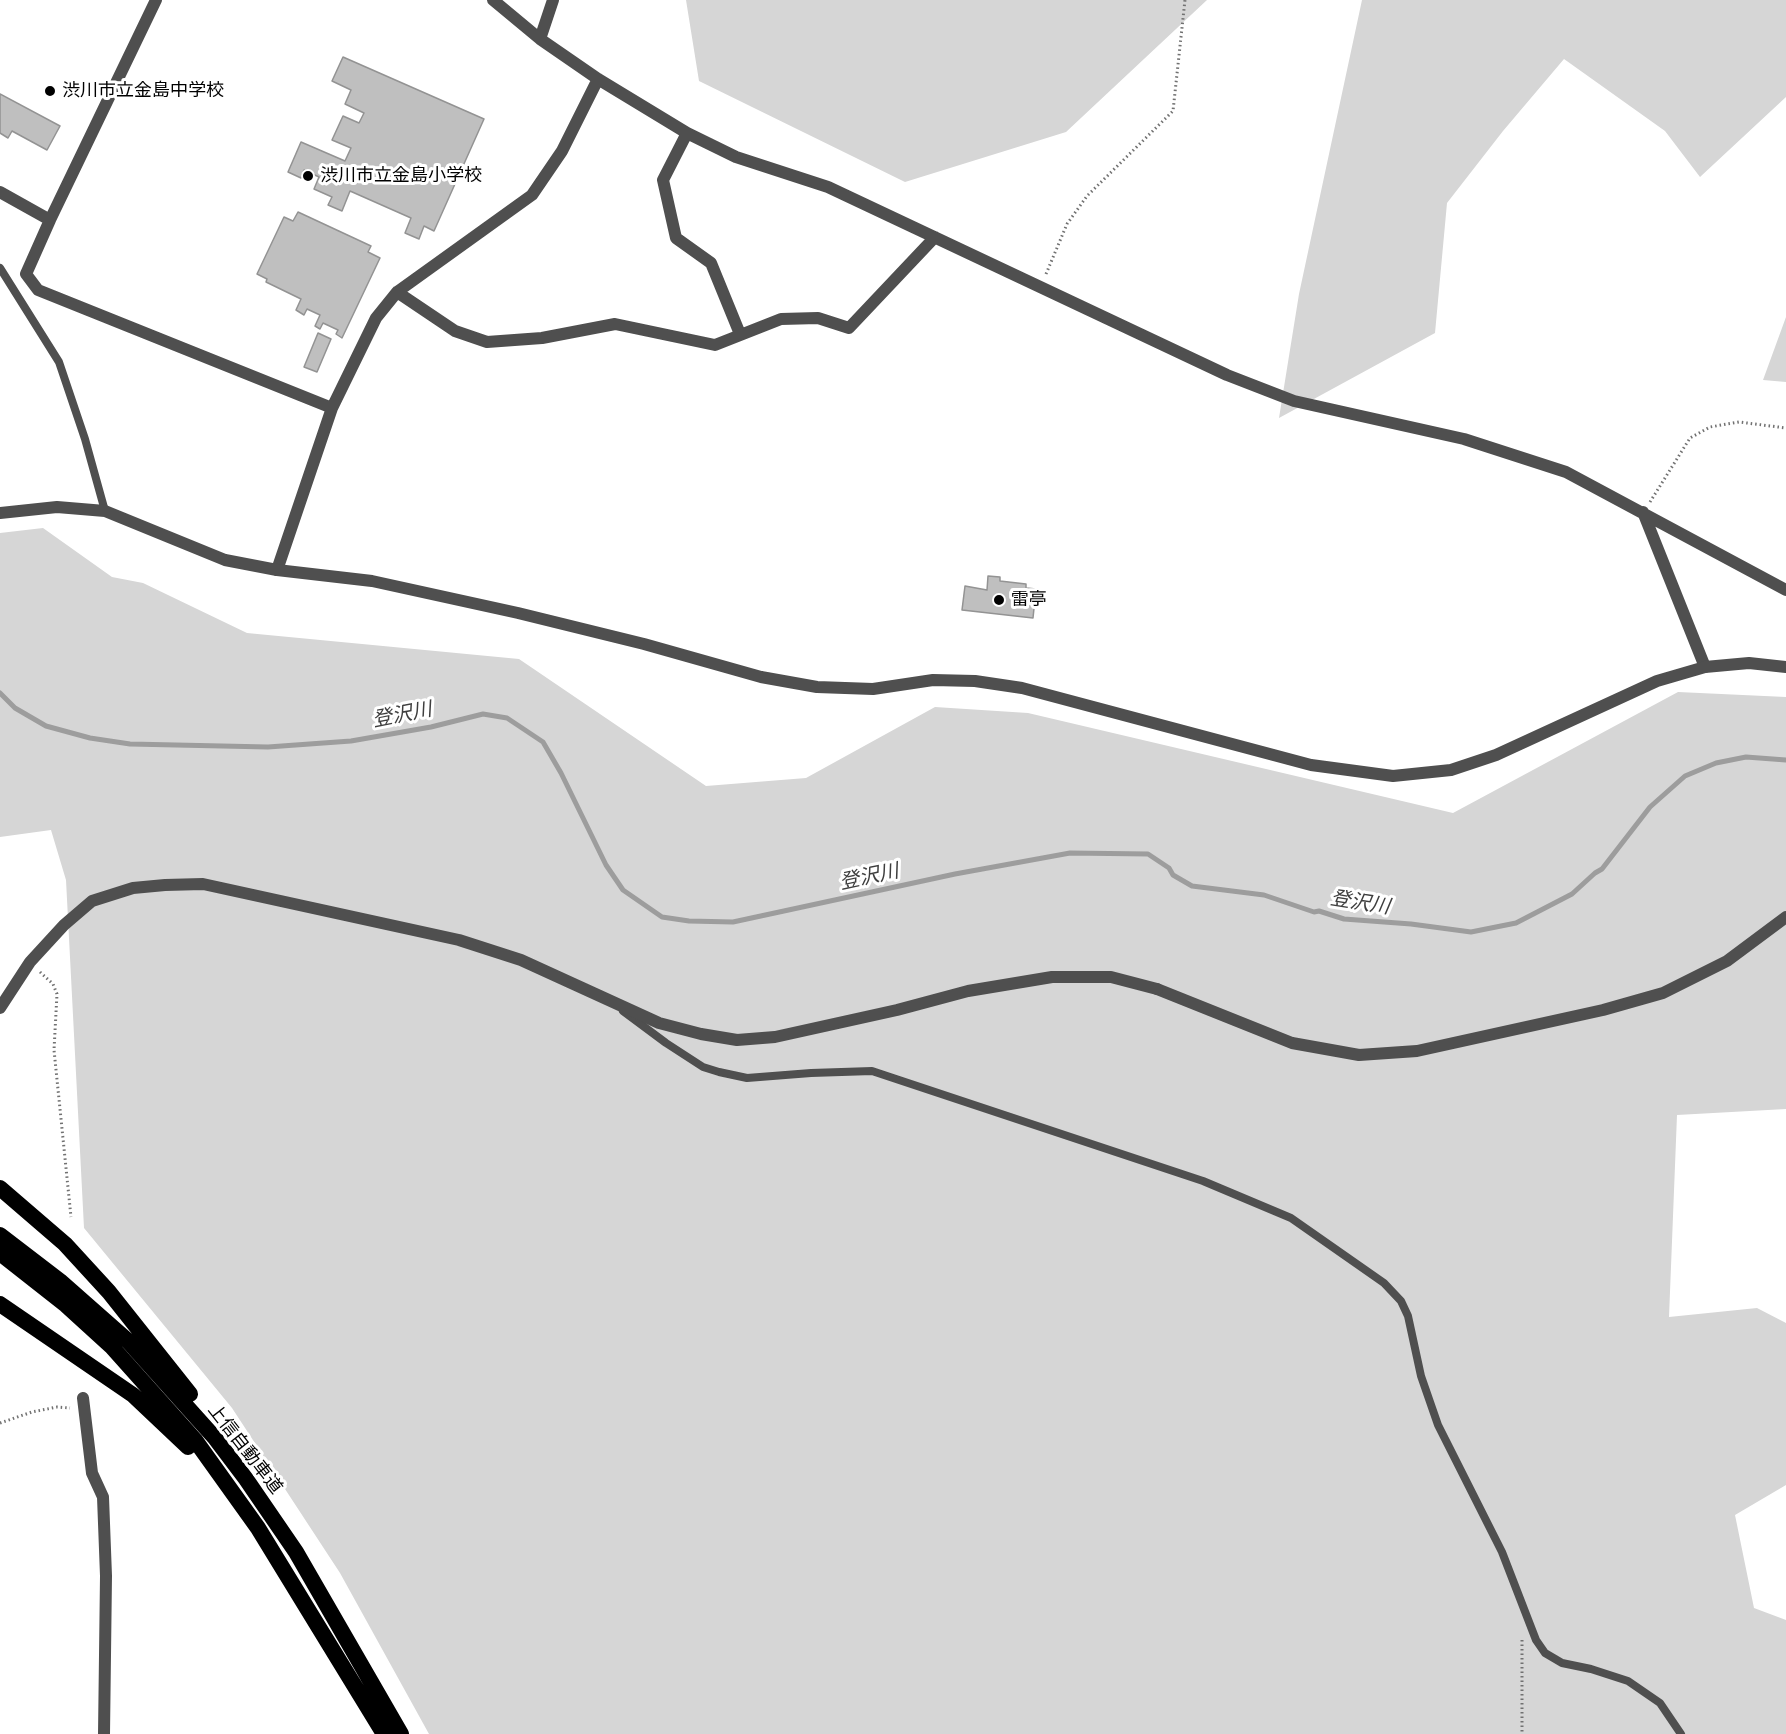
<!DOCTYPE html>
<meta charset="utf-8">
<style>
body{margin:0}
canvas{display:block;background:#fff}
</style>
<canvas width="1786" height="1734"></canvas>
<script>
const c = document.querySelector('canvas').getContext('2d');
c.lineJoin = 'round';
function paint(path, color) { c.fillStyle = color; c.fill(path, 'evenodd'); }
const shape = rows => new Path2D(rows.map(r => 'M' + r).join(''));
function trace(path, color, width, dash) { c.strokeStyle = color; c.lineWidth = width; c.lineCap = dash ? 'butt' : 'round'; c.setLineDash(dash || []); c.stroke(path); }
function label(font, color, halo, rows, align = 'center') {
  c.font = font + ' Montserrat,"Noto Sans JP",sans-serif'; c.lineWidth = 6; c.setLineDash([]); c.textBaseline = 'middle'; c.strokeStyle = halo; c.fillStyle = color; for (const [text, x, y, turn = 0] of rows) {
    c.save(); c.translate(x, y); c.rotate((+turn || 0) * Math.PI / 180); c.textAlign = isNaN(turn) ? turn : align; if (halo) c.strokeText(text, 0, 0); c.fillText(text, 0, 0); c.restore();
  }
}
paint(shape([
 [686,0,1207,0,1066,132,905,182,699,81],
 [1362,0,1786,0,1786,97,1700,177,1665,131,1564,59,1503,131,1447,203,1435,333,1279,418,1299,294],
 [1786,317,1786,382,1763,380],
 [43,528,112,577,143,583,247,633,519,659,706,786,806,778,935,707,1028,713,1453,813,1678,692,1786,697,1786,1109,1677,1115,1669,1317,1757,1308,1786,1323,1786,1485,1735,1515,1754,1608,1786,1620,1786,1734,429,1734,340,1573,232,1408,84,1228,66,880,51,830,0,837,0,533]
]), '#d6d6d6');
trace(shape([
 [0,693,15,708,46,726,90,738,130,744,268,747,351,741,431,727,483,714,507,718,543,742,561,773,606,865,623,890,662,917,689,921,733,922,955,874,1070,853,1148,854,1169,868,1173,875,1192,886,1264,895,1314,912,1319,911,1344,919,1411,924,1471,932,1516,923,1572,894,1595,873,1602,869,1650,807,1685,776,1716,763,1746,757,1786,760]
]), '#9d9d9d', 5);
const building = shape([
 [343,57,484,119,434,231,424,226,419,239,405,233,411,218,350,191,342,211,328,205,332,197,314,189,319,177,304,170,301,178,288,172,301,142,345,161,351,148,332,140,343,116,359,123,364,113,345,104,351,90,332,81,343,57],
 [0,94,60,126,47,150,12,131,8,138,0,133,0,94],
 [298,212,371,246,368,252,380,258,342,338,336,334,338,330,323,323,320,329,315,326,320,315,307,309,304,315,296,310,301,299,266,282,267,279,257,274,284,217,293,221,298,212],
 [318,333,331,339,317,372,304,367,318,333],
 [988,576,1000,577,1000,581,1026,584,1026,588,1036,589,1033,618,962,610,965,586,987,590,988,576]
]);
paint(building, '#bfbfbf');
trace(building, '#939393', 1.5);
trace(shape([
 [1046,274,1067,224,1087,196,1173,111,1185,0],
 [1650,502,1690,438,1710,427,1739,422,1786,428],
 [40,972,53,984,57,994,54,1050,71,1217],
 [0,1423,32,1412,57,1407,70,1408],
 [1522,1640,1522,1734]
]), '#717171', 3, [1.5, 3]);
trace(shape([
 [0,268,59,362,85,439,105,511],
 [623,1011,666,1043,703,1067,719,1072,747,1078,811,1073,872,1071,1203,1181,1291,1218,1384,1283,1401,1301,1408,1316,1421,1376,1438,1425,1502,1552,1536,1640,1545,1653,1562,1663,1591,1669,1628,1681,1660,1703,1681,1734]
]), '#4f4f4f', 8);
trace(shape([
 [493,0,540,39,598,79,687,133,736,157,828,187,1227,375,1294,401,1464,439,1566,472,1786,590],
 [540,39,553,0],
 [687,133,663,180,676,238,711,263,740,334],
 [0,192,50,220,26,274,38,290,332,408,277,570],
 [50,220,156,0],
 [397,292,455,331,487,342,542,338,615,324,715,345,781,319,818,318,849,328,935,237],
 [332,408,376,318,397,292,532,195,562,151,598,79],
 [1643,512,1705,667],
 [1157,989,1292,1043,1359,1055,1417,1051,1603,1010,1663,993,1727,961,1786,917],
 [83,1398,92,1473,103,1497,106,1576,104,1734]
]), '#4f4f4f', 12);
trace(shape([
 [0,513,57,507,105,511,225,560,277,570,372,581,518,613,644,644,761,677,817,687,873,689,933,680,975,681,1022,688,1311,765,1393,776,1451,770,1496,755,1657,681,1705,667,1749,663,1786,667],
 [0,1008,30,962,64,925,92,901,133,888,165,885,203,884,459,940,521,960,659,1023,701,1034,737,1040,775,1037,897,1010,968,991,1052,977,1111,977,1157,989]
]), '#4f4f4f', 12);
trace(shape([
 [0,1188,65,1244,109,1292,190,1394],
 [0,1235,60,1281,128,1341,215,1438,246,1479,296,1552,401,1734],
 [0,1253,66,1305,111,1346,195,1440,258,1528,384,1734],
 [0,1304,133,1395,188,1447]
]), '#000', 16);
for (const [x, y, r, color] of [
 [50,91,6,"#000"],
 [308,176,6,"#000"],
 [999,600,6,"#000"]
]) { const dot = new Path2D(); dot.arc(x, y, r, 0, 2 * Math.PI); c.fillStyle = color; c.fill(dot); trace(dot, '#fff', 2); }
label('18px', '#000', '#fff', [
 ["渋川市立金島中学校",62,91],
 ["渋川市立金島小学校",320,176],
 ["雷亭",1011,600]
], 'left');
label('18px', '#000', '#fff', [
 ["上信自動車道",245,1449,52]
]);
label('italic 20px', '#3e3e3e', '#fff', [
 ["登沢川",402,715,-11],
 ["登沢川",869,877,-12],
 ["登沢川",1360,903,9]
]);
</script>
